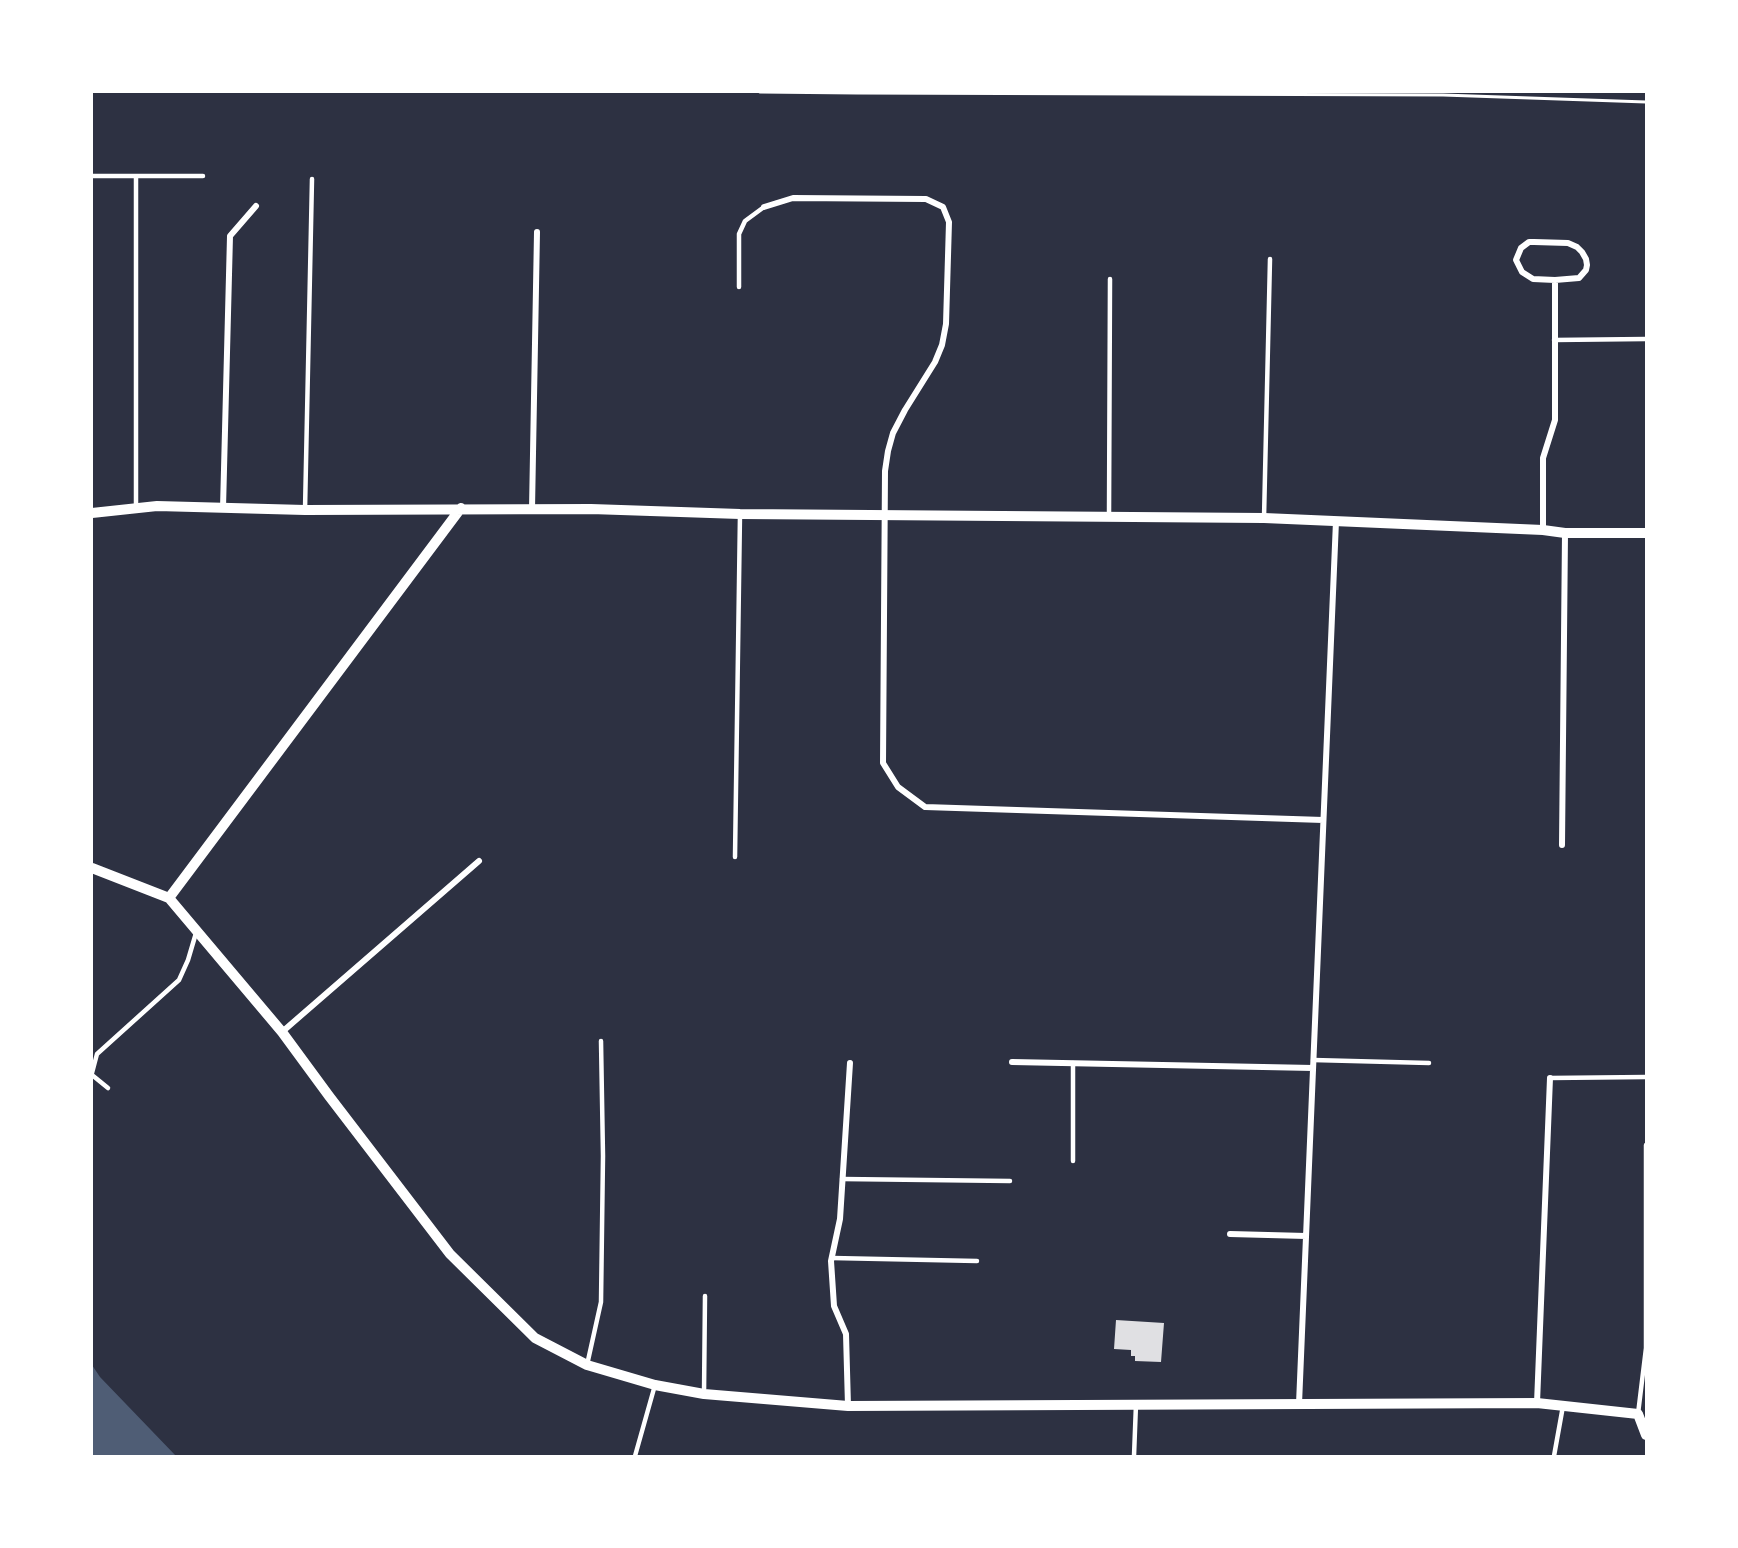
<!DOCTYPE html>
<style>
body{margin:0}
#map{position:relative;width:1738px;height:1548px;overflow:hidden;background:#2d3142;font-family:"Crimson Pro",serif}
canvas{display:block}
.frame{position:absolute;inset:0;border:93px solid #fff;pointer-events:none}
</style>
<div id="map">
<canvas width="1738" height="1548"></canvas>
<div class="frame"></div>
</div>
<script>
const c = document.querySelector('canvas').getContext('2d');
c.lineJoin = 'round';
function paint(path, color) { c.fillStyle = color; c.fill(path, 'evenodd'); }
const shape = rows => new Path2D(rows.map(r => 'M' + r).join(''));
function trace(path, color, width, dash) { c.strokeStyle = color; c.lineWidth = width; c.lineCap = dash ? 'butt' : 'round'; c.setLineDash(dash || []); c.stroke(path); }
paint(shape([
 [92,1365,100,1377,176,1456,92,1456]
]), '#4f5d75');
paint(shape([
 [1116,1320,1164,1323,1161,1362,1135,1361,1135,1356,1131,1356,1131,1350,1114,1349]
]), '#e0e0e3');
trace(shape([
 [760,92,857,93,1443,95,1646,102]
]), '#fff', 3);
trace(shape([
 [92,176,203,176],
 [739,287,739,234,745,221,764,207],
 [1554,340,1646,339],
 [136,507,136,176],
 [305,510,312,179],
 [1109,516,1110,279],
 [1264,518,1270,259],
 [735,857,740,514],
 [1313,1060,1429,1063],
 [92,1073,97,1054,179,980,188,960,196,933],
 [92,1075,108,1088],
 [1550,1078,1646,1077],
 [1073,1161,1073,1063],
 [842,1179,1010,1181],
 [832,1258,977,1261],
 [587,1365,601,1302,603,1156,601,1041],
 [704,1394,705,1296],
 [1638,1414,1646,1348,1646,1145],
 [635,1456,655,1385],
 [1134,1456,1136,1404],
 [1554,1456,1563,1406]
]), '#fff', 4.5);
trace(shape([
 [764,207,793,198,926,199,943,207,949,222,946,324,942,345,935,362,905,410,893,433,888,451,885,471,883,763,898,787,925,807,1323,820],
 [223,508,230,236,256,206],
 [532,509,537,232],
 [1543,530,1543,458,1555,420,1555,280,1579,278,1586,270,1587,265,1586,259,1582,252,1577,247,1568,243,1534,242,1529,242,1521,248,1516,260,1522,272,1533,279,1555,280],
 [1562,845,1565,533],
 [282,1032,479,861],
 [1012,1062,1313,1068],
 [1230,1234,1306,1236],
 [1537,1403,1550,1078],
 [1299,1404,1336,521],
 [848,1406,846,1334,834,1306,831,1261,840,1219,850,1063]
]), '#fff', 6);
trace(shape([
 [92,513,157,506,305,510,591,509,740,514,1264,518,1543,530,1565,533,1646,533],
 [92,868,169,898,282,1032,329,1096,450,1254,535,1338,587,1365,655,1385,704,1394,848,1406,1537,1403,1638,1414,1646,1435],
 [169,898,461,508]
]), '#fff', 10);
</script>
